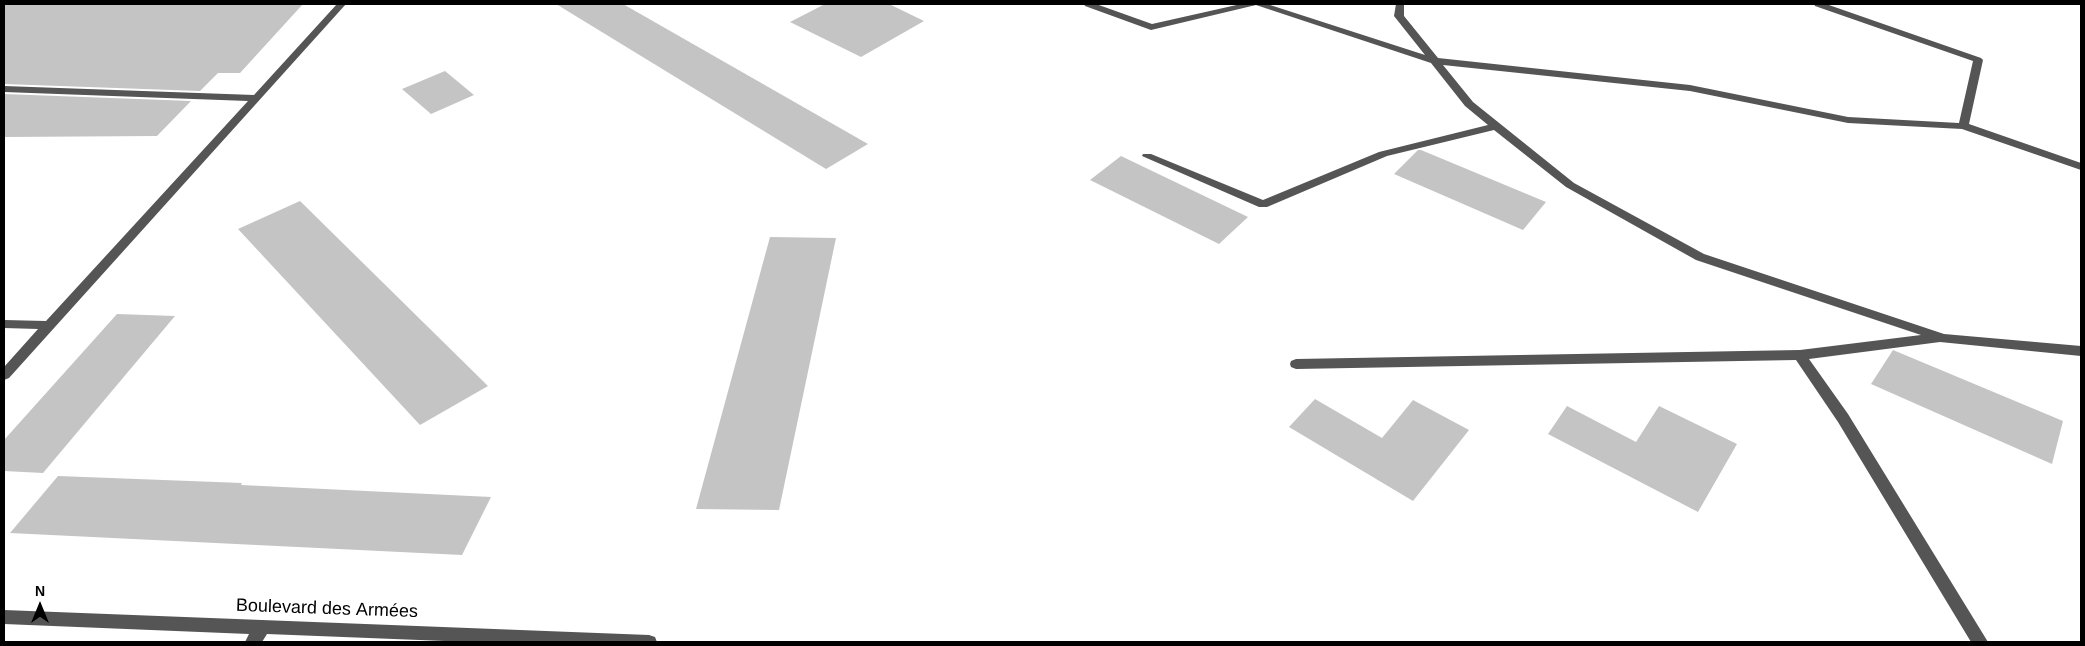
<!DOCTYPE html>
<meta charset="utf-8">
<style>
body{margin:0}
#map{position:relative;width:2085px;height:646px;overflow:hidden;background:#fff;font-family:Helvetica,sans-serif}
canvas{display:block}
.frame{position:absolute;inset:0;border:5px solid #000;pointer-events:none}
.north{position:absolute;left:15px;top:581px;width:50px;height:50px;-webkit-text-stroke:4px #fff;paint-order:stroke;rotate:0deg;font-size:14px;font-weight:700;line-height:20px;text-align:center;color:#000}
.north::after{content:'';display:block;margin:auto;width:18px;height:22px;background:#000;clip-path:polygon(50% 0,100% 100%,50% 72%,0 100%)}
</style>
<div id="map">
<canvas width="2085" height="646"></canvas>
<div class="frame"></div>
<div class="north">N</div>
</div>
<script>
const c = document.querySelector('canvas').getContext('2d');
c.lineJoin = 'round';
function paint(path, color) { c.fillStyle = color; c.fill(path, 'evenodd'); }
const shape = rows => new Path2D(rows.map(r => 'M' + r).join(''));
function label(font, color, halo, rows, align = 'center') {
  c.font = font + ' Helvetica,sans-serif'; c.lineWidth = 4; c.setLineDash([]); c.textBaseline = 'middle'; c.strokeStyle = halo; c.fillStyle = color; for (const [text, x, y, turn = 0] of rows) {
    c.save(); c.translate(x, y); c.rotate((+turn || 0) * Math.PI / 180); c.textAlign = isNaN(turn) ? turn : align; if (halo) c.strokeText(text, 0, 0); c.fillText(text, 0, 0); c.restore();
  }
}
paint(shape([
 [4,4,303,4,240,73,218,73,200,91,4,84],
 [556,4,623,4,868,144,826,169],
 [825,4,889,4,924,21,861,57,790,22],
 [445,71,474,95,431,114,402,89],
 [4,94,191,101,157,136,4,137],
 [1418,150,1421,150,1546,202,1523,230,1394,174],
 [1121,156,1248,217,1219,244,1090,180],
 [300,201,488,386,420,425,238,229],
 [770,237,836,238,779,510,696,509],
 [117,314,175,316,43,473,4,471,4,440],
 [1893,350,2063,421,2052,464,1871,384],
 [1315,399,1382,438,1413,400,1469,430,1413,501,1289,427],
 [1567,406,1636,442,1659,406,1737,444,1698,512,1548,434],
 [58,476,242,483,241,485,491,497,462,555,10,533]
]), '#c4c4c4');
paint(shape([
 [337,4,346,4,9,378,4,380,4,367,38,329,4,328,4,320,46,321,248,101,4,92,4,86,254,95,337,4],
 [1084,4,1096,4,1152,24,1241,4,1267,4,1425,55,1394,16,1396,4,1404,4,1404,16,1438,58,1690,85,1848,117,1959,123,1973,61,1815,6,1814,4,1826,4,1981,58,1983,60,1969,124,2081,163,2081,170,1962,129,1848,123,1690,91,1443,65,1473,102,1574,183,1704,254,1944,334,2081,346,2081,356,1940,342,1809,359,1848,414,1988,642,1971,642,1838,422,1796,360,1296,369,1291,367,1290,364,1291,361,1296,359,1800,350,1921,335,1696,260,1566,187,1494,130,1387,156,1267,207,1259,207,1142,156,1143,154,1151,154,1263,200,1379,152,1488,125,1465,106,1431,63,1256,5,1151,30,1085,6,1084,4],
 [4,610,649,635,655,637,657,642,470,642,267,634,262,642,245,642,249,634,4,624,4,610]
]), '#555');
label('18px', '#000', '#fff', [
 ["Boulevard des Armées",327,609,2]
]);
</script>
